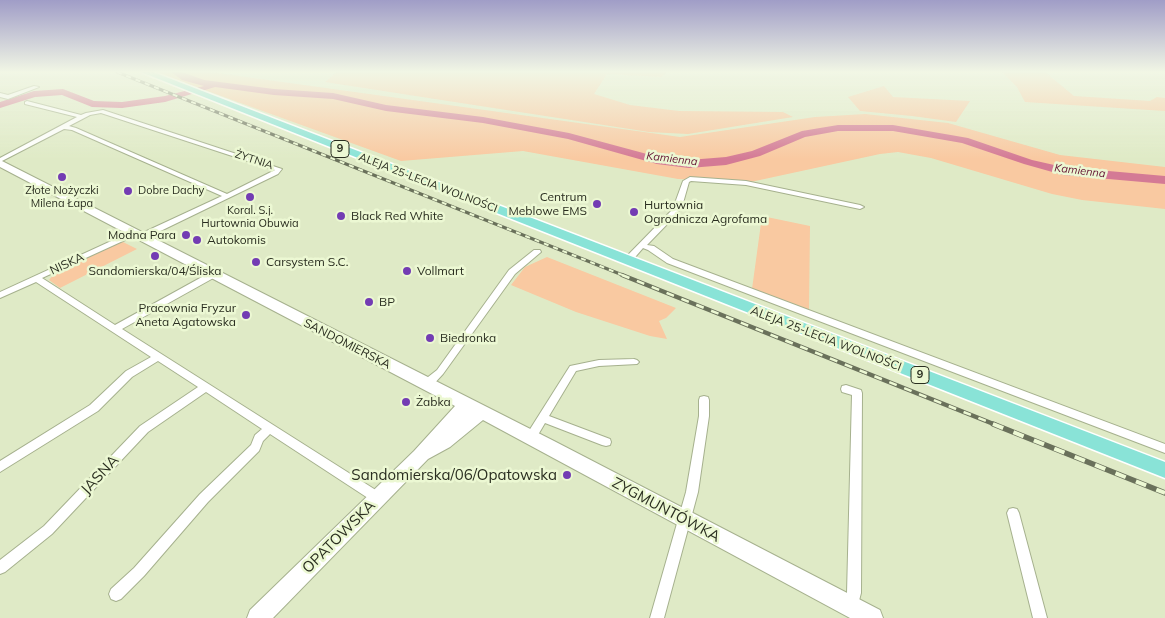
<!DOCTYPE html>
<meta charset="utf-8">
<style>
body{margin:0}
canvas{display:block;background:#dfeac6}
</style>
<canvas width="1165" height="618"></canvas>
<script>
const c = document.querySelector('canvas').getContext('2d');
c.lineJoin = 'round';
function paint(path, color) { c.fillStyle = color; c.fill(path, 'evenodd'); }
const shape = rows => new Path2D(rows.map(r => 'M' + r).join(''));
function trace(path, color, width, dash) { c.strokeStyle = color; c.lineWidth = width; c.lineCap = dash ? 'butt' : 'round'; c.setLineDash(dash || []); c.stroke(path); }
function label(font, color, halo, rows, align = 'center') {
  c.font = font + ' Mulish,sans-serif'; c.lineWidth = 5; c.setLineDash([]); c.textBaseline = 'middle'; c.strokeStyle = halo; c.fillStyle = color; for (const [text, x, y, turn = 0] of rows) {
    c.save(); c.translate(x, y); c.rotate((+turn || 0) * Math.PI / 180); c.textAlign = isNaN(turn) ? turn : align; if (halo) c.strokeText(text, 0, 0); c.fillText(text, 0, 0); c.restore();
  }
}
paint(shape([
 [155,72,210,72,680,137,815,117,865,114,948,123,1060,155,1165,167,1165,209,1082,200,1052,194,931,158,898,152,880,154,746,183,678,179,523,151,401,161],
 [337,72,667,72,661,77,607,74,594,94,630,105,679,111,783,112,793,117,688,134,649,132,325,82],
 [1002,72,1045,72,1074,96,1150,101,1157,97,1165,98,1165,111,1025,102,1017,87],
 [884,86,893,97,970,101,956,122,912,116,860,111,848,97],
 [762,216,810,226,809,310,752,289],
 [121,241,137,249,60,288,49,280,55,273],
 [547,257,676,308,666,318,659,321,667,339,650,336,576,312,511,285,525,267]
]), '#f9c9a1');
paint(shape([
 [171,72,182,72,204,80,274,89,333,93,386,105,483,117,569,133,658,157,689,160,726,157,752,151,802,131,838,125,893,125,968,138,1032,160,1063,167,1165,176,1165,184,1063,175,1024,164,962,143,893,131,838,131,805,137,760,156,726,165,689,168,657,164,568,139,483,123,386,111,333,99,274,95,215,87,165,102,122,108,92,107,62,95,35,97,0,108,0,102,34,91,63,89,94,101,122,102,165,96,204,86,182,80,171,72]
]), '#d47a95');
const street = shape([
 [34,86,39,87,8,99,0,97,0,93,8,95,34,86],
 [27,101,81,115,86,113,103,110,282,169,278,174,144,239,138,239,137,237,138,235,222,196,72,130,64,129,0,162,0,158,77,117,25,104,25,102,27,101],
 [101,113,275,170,227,194,76,128,69,126,90,115,101,113],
 [690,177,746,181,860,205,864,207,860,209,746,185,691,181,689,182,683,203,677,214,647,245,654,246,673,259,1165,444,1165,453,667,263,648,250,643,248,630,263,624,263,623,261,624,259,671,211,675,203,683,181,690,177],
 [133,231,136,231,137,233,136,235,42,278,115,325,211,272,217,272,218,274,217,276,122,329,382,494,384,498,382,502,378,503,374,502,270,434,263,441,259,451,208,502,144,576,121,599,116,601,111,599,109,594,111,589,134,568,200,494,251,445,255,435,262,429,206,392,148,432,52,534,5,572,0,574,0,560,44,526,140,426,198,387,158,361,132,377,98,411,0,472,0,461,90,405,126,371,151,357,36,282,0,298,0,292,133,231],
 [534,250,540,250,541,252,515,274,443,374,431,387,423,387,422,384,423,381,437,370,509,270,534,250],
 [634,359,637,360,639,362,637,364,599,366,576,371,549,416,610,439,611,442,610,445,606,446,602,445,545,423,535,440,531,441,527,440,526,437,527,434,570,366,599,360,634,359],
 [846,385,861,390,862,393,861,593,856,612,851,614,846,612,844,607,847,593,852,395,842,392,841,389,842,386,846,385],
 [704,396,708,397,709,400,709,416,698,492,664,618,650,618,686,492,699,416,699,400,700,397,704,396],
 [1013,508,1017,509,1019,513,1047,618,1033,618,1007,513,1009,509,1013,508]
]);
const secondary = shape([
 [0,160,554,441,880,610,883,618,850,618,483,420,450,447,428,459,273,618,247,618,250,610,414,451,455,406,0,167,0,160]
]);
const primary = shape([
 [141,72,153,72,1165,462,1165,478,141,72]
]);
trace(street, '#a6b18e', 2);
trace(secondary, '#a6b18e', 2);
trace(primary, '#fff', 3);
paint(street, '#fff');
paint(secondary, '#fff');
paint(primary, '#89e3d7');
const railFar2 = shape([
 [117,72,625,276]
]);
const railFar1 = shape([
 [622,275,996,425]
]);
const rail = shape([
 [993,424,1165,493]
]);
trace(railFar2, '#6a715b', 3);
trace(railFar1, '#6a715b', 4.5);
trace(rail, '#6a715b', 5.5);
trace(railFar2, '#ecf8d3', 2, [5]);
trace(railFar1, '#ecf8d3', 2.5, [8]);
trace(rail, '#ecf8d3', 4, [11]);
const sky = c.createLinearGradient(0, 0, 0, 159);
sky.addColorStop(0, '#a09dc7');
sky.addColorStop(0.45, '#f1f6e5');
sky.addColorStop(1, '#f1f6e500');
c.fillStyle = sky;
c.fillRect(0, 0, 1165, 159);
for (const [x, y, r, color] of [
 [62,177,5,"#733cb3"],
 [128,191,5,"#733cb3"],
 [250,197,5,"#733cb3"],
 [597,204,5,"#733cb3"],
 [634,212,5,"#733cb3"],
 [341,216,5,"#733cb3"],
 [186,235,5,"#733cb3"],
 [197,240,5,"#733cb3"],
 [155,256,5,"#733cb3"],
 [256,262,5,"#733cb3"],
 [407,271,5,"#733cb3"],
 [369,302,5,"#733cb3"],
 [246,315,5,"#733cb3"],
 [430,338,5,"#733cb3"],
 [406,402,5,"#733cb3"],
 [567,475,5,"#733cb3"]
]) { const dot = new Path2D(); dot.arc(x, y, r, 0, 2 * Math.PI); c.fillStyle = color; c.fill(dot); trace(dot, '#ecf8d3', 2); }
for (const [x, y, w] of [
 [340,149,18],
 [920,375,18]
]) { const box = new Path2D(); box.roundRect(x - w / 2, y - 8.5, w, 17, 4); c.fillStyle = '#ecf8d3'; c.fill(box); trace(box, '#2a2e20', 1); }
label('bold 11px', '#2a2e20', null, [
 ["9",340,149],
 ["9",920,375]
]);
label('italic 11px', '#641334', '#ecf8d3', [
 ["Kamienna",672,159,7],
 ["Kamienna",1080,171,7]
]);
label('11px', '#2a2e20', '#ecf8d3', [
 ["ŻYTNIA",254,160,18],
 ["ALEJA 25-LECIA WOLNOŚCI",428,183,21]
]);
label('11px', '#2a2e20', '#ecf8d3', [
 ["Złote Nożyczki",62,191],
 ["Milena Łapa",62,204],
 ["Dobre Dachy",138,191,"left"],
 ["Koral. S.j.",250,211],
 ["Hurtownia Obuwia",250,224]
]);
label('12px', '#2a2e20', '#ecf8d3', [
 ["Centrum",587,197,"right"],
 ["Meblowe EMS",587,211,"right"],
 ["Hurtownia",644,205],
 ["Ogrodnicza Agrofama",644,219],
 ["Black Red White",351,216],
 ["Modna Para",176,235,"right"],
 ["Autokomis",207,240],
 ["Carsystem S.C.",266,262],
 ["Sandomierska/04/Śliska",155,271,"center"],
 ["Vollmart",417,271],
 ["BP",379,302],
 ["Pracownia Fryzur",236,308,"right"],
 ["Aneta Agatowska",236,322,"right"],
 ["Biedronka",440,338],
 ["Żabka",416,402]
], 'left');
label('12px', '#2a2e20', '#ecf8d3', [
 ["NISKA",67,264,-25],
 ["ALEJA 25-LECIA WOLNOŚCI",826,339,21],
 ["SANDOMIERSKA",347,344,27]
]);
label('15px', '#2a2e20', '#ecf8d3', [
 ["JASNA",100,475,-47],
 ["ZYGMUNTÓWKA",666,510,28],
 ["OPATOWSKA",339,537,-45]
]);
label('15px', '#2a2e20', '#ecf8d3', [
 ["Sandomierska/06/Opatowska",557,475]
], 'right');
</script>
